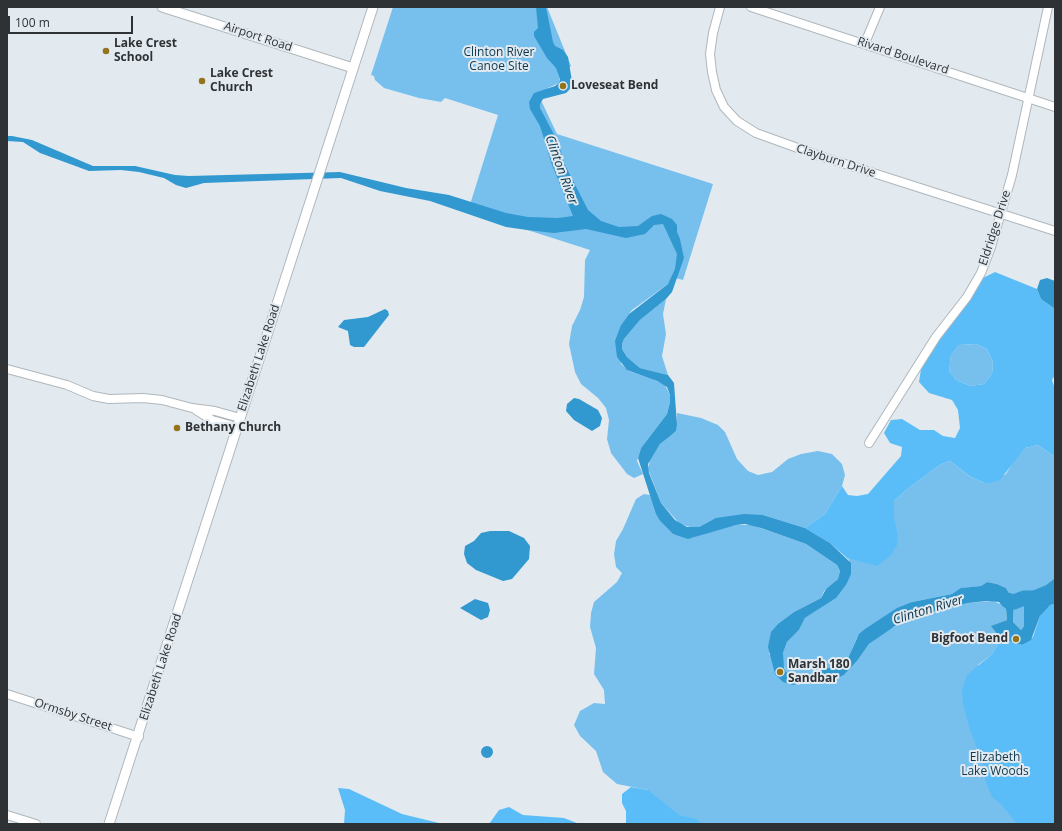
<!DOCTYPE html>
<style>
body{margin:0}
#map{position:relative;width:1062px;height:831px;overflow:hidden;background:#e2eaf0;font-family:"Open Sans",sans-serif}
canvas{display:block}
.frame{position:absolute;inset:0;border:8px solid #2f3235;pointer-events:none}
.scale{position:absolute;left:8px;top:16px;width:125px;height:18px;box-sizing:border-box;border:2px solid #2f3235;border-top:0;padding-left:5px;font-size:12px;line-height:14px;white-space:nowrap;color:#2f3235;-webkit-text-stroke:3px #e2eaf0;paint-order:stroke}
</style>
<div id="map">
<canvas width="1062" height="831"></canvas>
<div class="frame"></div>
<div class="scale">100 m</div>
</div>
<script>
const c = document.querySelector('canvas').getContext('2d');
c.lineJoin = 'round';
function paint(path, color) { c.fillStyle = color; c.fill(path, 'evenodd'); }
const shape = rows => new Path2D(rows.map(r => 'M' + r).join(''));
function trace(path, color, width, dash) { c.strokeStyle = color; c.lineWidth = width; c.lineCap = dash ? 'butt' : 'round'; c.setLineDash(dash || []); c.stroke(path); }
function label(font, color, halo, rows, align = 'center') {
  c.font = font + ' "Open Sans",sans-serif'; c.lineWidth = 4; c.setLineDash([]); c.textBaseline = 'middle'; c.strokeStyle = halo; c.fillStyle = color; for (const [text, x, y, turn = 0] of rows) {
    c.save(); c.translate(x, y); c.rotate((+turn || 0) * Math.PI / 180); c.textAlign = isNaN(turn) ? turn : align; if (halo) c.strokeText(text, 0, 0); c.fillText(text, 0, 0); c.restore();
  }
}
paint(shape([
 [393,7,547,7,571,66,560,76,559,83,548,88,539,96,557,134,713,184,683,280,672,277,668,284,632,310,621,325,621,364,629,371,652,379,665,385,670,395,670,402,667,414,641,448,637,461,643,474,634,478,627,474,611,453,607,439,609,420,606,408,598,398,581,384,575,372,569,344,572,326,580,310,584,297,585,260,590,250,468,211,498,115,445,98,441,102,419,98,384,88,375,80,374,76,371,75],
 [666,299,663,314,666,334,662,356,668,375,640,368,627,357,622,349,622,344,624,339,640,320],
 [976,344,987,349,993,362,992,374,984,384,970,386,956,380,949,371,951,355,959,345],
 [677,413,701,418,718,425,725,432,737,459,748,471,758,475,772,472,788,459,801,454,818,451,832,454,842,464,845,475,842,486,825,514,805,528,763,515,713,520,699,527,690,527,680,524,661,503,648,469,650,460,660,444,676,431],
 [1038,445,1055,457,1055,578,1046,585,1029,592,1024,598,1024,626,1021,630,1013,622,1014,602,1006,588,997,584,987,582,981,586,963,588,952,594,912,602,857,638,848,658,838,665,798,677,786,672,783,664,783,653,787,642,799,630,805,618,834,599,846,585,849,560,847,558,859,560,898,534,893,518,894,501,906,490,941,464,950,461,971,477,987,484,1006,474,1015,459,1025,448],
 [644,494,650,495,660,521,673,534,692,538,720,528,736,525,752,525,806,544,837,565,840,571,838,579,824,591,821,598,794,612,779,623,769,654,798,685,806,681,819,682,838,678,844,675,857,661,869,644,888,630,908,620,968,603,993,601,1003,605,1006,609,1007,620,992,626,1001,639,992,654,978,665,1055,824,647,824,648,790,617,784,603,772,596,751,580,736,574,725,580,711,594,703,605,704,604,690,594,674,596,648,590,627,591,613,594,602,617,582,622,573,616,567,614,554,616,541,623,529,636,499]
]), '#77c0ee');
paint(shape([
 [995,272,1037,289,1041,299,1055,309,1055,375,1052,380,1055,389,1055,457,1038,445,1025,448,1000,480,987,484,971,477,950,461,941,464,906,490,894,501,894,518,898,534,897,545,891,555,877,566,847,558,830,543,805,528,825,514,842,486,848,495,857,496,868,494,901,456,902,447,890,443,884,433,891,420,902,419,920,430,934,430,943,436,955,438,960,428,958,410,952,400,929,393,919,382,921,369,930,351,983,278],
 [976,344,987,349,993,362,992,374,984,384,970,386,956,380,949,371,951,355,959,345],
 [1055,604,1055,824,1017,824,1001,804,992,797,985,780,983,764,969,727,963,704,962,689,967,675,992,654,1001,639,1022,645,1033,637,1040,616,1046,608,1050,605],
 [631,787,648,790,679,815,696,819,702,824,626,824,626,811,622,803,622,794],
 [338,788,349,789,402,814,443,824,344,824,345,810],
 [509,807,523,815,564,818,577,823,588,824,489,824,499,810]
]), '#5bbdf7');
paint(shape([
 [536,7,546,7,553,42,555,46,563,50,568,57,572,81,570,89,566,93,543,99,540,104,540,108,558,142,564,163,588,210,601,221,619,227,638,226,652,216,661,214,672,219,677,225,677,232,680,239,684,258,672,292,666,299,640,320,624,339,622,344,622,349,627,357,640,368,668,375,674,383,677,425,676,431,669,437,660,444,648,464,649,473,661,503,675,520,687,527,699,527,716,518,744,514,763,515,805,528,830,543,851,563,851,574,846,585,836,598,805,618,799,630,787,642,783,653,784,668,786,672,798,677,838,665,848,658,859,634,865,629,897,608,912,602,952,594,961,588,981,586,987,582,997,584,1006,588,1014,602,1013,622,1021,630,1024,626,1024,598,1029,592,1046,585,1055,578,1055,604,1050,605,1040,616,1031,640,1022,645,1001,639,991,626,1007,620,1006,609,999,602,987,601,968,603,922,615,895,626,869,644,857,661,844,675,838,678,819,682,806,681,793,685,783,682,775,674,768,647,771,632,779,623,794,612,821,598,826,589,838,579,840,571,837,565,806,544,761,528,745,524,736,525,688,539,673,534,660,521,656,514,638,458,641,448,667,414,670,402,670,395,667,387,657,381,627,370,617,357,615,341,621,325,629,314,668,284,675,269,677,254,663,224,654,225,645,234,626,238,586,229,554,233,527,230,506,227,430,201,380,191,341,178,204,183,186,188,176,185,164,178,139,172,121,170,89,171,40,153,23,142,7,141,7,136,12,136,32,140,93,166,135,166,175,175,189,176,340,172,406,188,449,195,506,213,528,217,558,218,573,216,552,165,540,126,530,109,529,102,534,93,555,86,559,83,560,79,556,68,547,58,534,36,534,32,538,28],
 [1047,278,1055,281,1055,309,1041,299,1037,289,1040,280],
 [385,309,388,311,389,315,364,347,354,347,350,345,348,331,338,327,344,320,368,317],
 [574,398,579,399,598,410,602,418,600,426,592,431,574,420,566,411,567,404],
 [490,531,509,531,524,538,530,546,529,559,512,579,503,581,476,570,467,563,464,554,465,546,474,541,481,533],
 [475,599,488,603,490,610,488,617,481,620,460,608],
 '481 752a6 6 0 1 1 12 0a6 6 0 1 1-12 0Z'
]), '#3198d0');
trace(shape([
 [1007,600,1014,602,1024,598,1045,598]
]), '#3198d0', 15);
const minor = shape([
 [720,7,713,33,710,54,712,72,716,90,724,107,737,121,756,133,820,156,1055,231],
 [751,7,1055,107],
 [865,43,880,7],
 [7,369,67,385,93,396,109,399,143,398,162,400,192,408,215,411,240,418],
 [196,410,212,420,237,427],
 [869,443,936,337,967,297,981,273,990,250,1012,175,1048,7],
 [7,694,139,737],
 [7,815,36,824]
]);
const tertiary = shape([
 [162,7,353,68],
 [109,824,373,7]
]);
trace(minor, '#afb7bc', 10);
trace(tertiary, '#afb7bc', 11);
trace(minor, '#fff', 8);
trace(tertiary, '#fff', 9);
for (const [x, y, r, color] of [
 [106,51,4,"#93741b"],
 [202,81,4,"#93741b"],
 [563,86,4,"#93741b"],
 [177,428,4,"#93741b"],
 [1016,639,4,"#93741b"],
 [780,672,4,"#93741b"]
]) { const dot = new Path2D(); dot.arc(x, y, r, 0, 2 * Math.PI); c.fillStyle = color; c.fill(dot); trace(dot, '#e2eaf0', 1.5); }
label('12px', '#2f3235', '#e2eaf0', [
 ["Airport Road",258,37,18],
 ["Rivard Boulevard",903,56,18],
 ["Clayburn Drive",836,161,18],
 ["Eldridge Drive",995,228,-72],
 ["Elizabeth Lake Road",259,358,-72],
 ["Elizabeth Lake Road",161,667,-72],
 ["Ormsby Street",73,715,18]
]);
label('bold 12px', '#2f3235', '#e2eaf0', [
 ["Lake Crest",114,44],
 ["School",114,58],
 ["Lake Crest",210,74],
 ["Church",210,88],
 ["Loveseat Bend",571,86],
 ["Bethany Church",185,428],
 ["Bigfoot Bend",1008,639,"right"],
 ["Marsh 180",788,665],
 ["Sandbar",788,679]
], 'left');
label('12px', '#0c374e', '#e2eaf0', [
 ["Clinton River",499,53],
 ["Canoe Site",499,67],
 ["Elizabeth",995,758],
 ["Lake Woods",995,772]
]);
label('italic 13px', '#0b364d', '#e2eaf0', [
 ["Clinton River",561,170,70],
 ["Clinton River",928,610,-17]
]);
</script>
